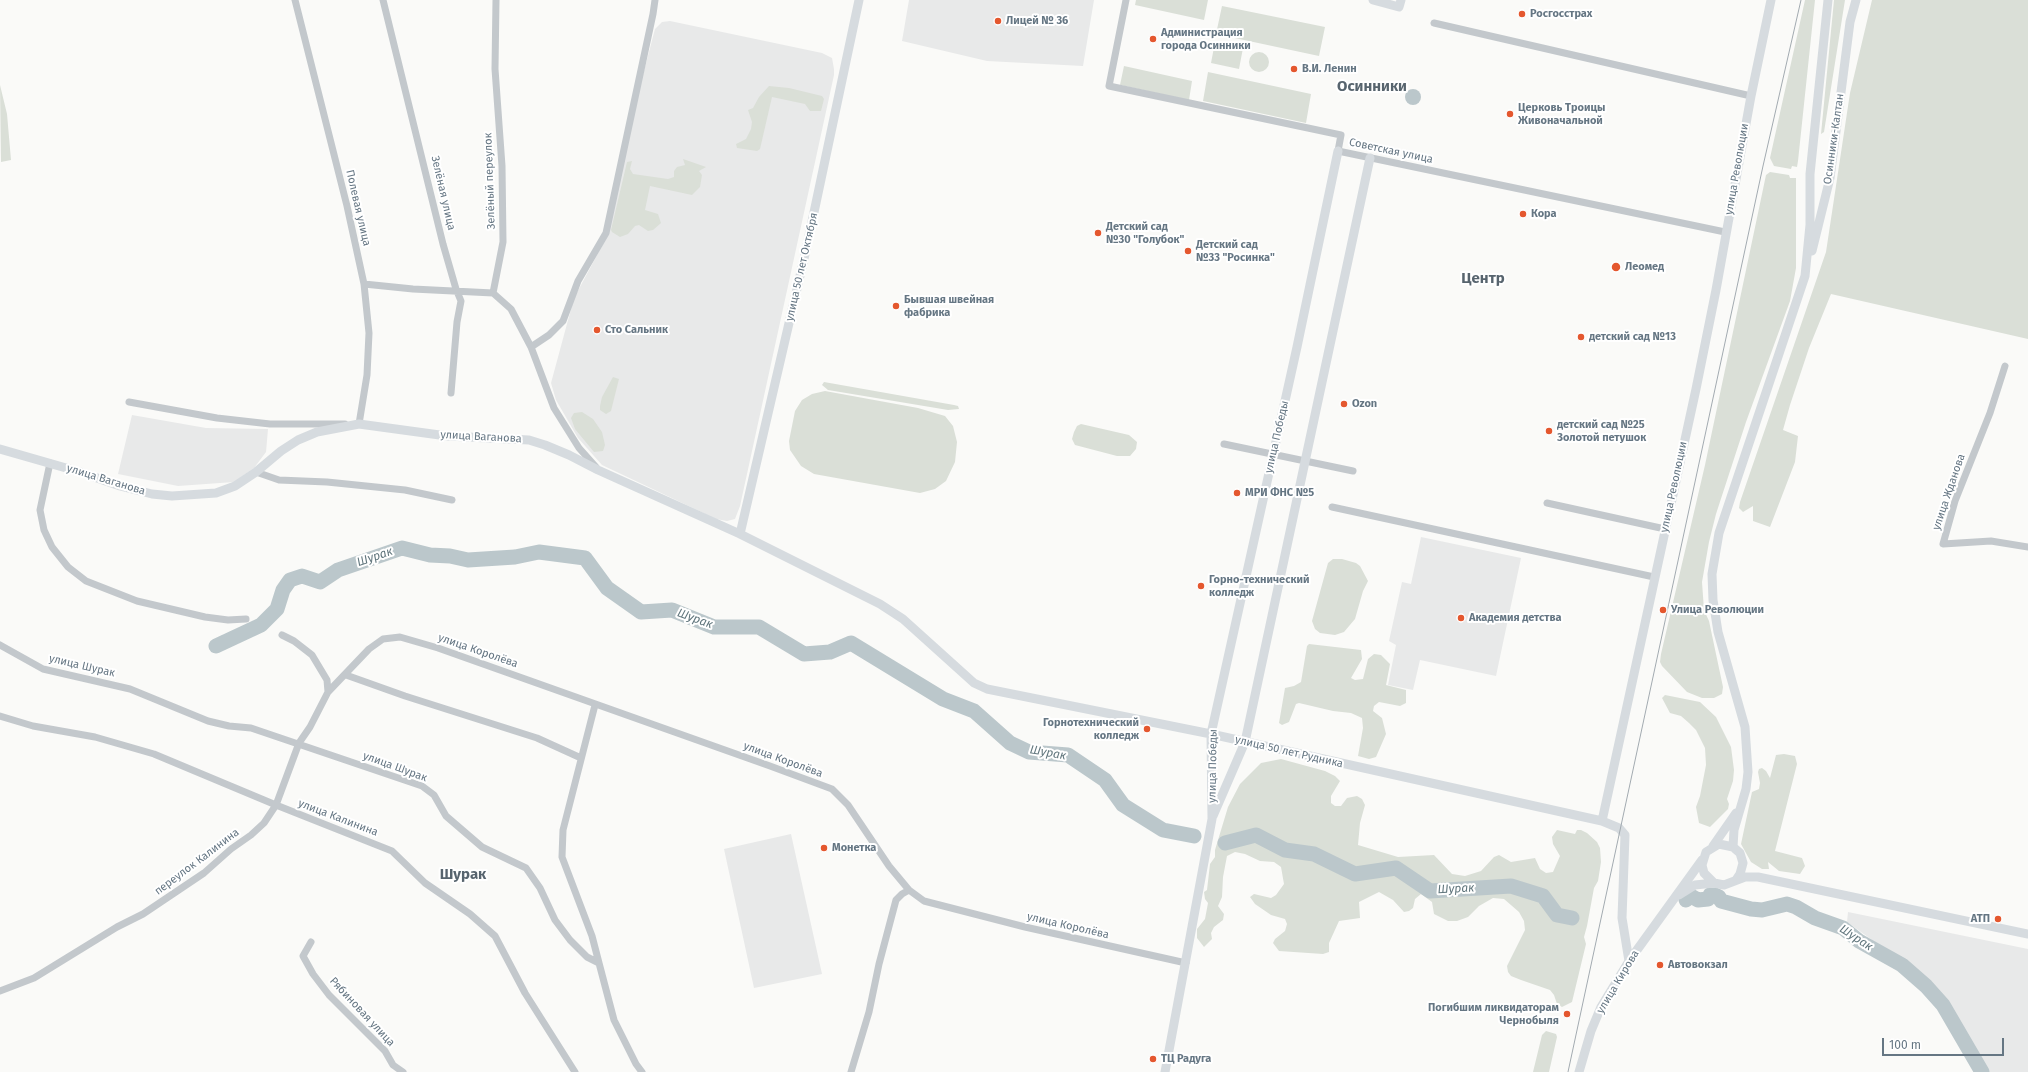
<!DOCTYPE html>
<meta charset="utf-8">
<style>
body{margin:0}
#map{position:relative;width:2028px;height:1072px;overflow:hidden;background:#fafaf8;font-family:"Fira Sans",sans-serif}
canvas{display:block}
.scale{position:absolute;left:1882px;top:1038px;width:122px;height:18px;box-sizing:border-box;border:2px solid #657683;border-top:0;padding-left:5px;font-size:12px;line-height:14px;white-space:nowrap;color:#657683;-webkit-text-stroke:3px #fff;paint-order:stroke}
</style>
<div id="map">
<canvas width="2028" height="1072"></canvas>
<div class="scale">100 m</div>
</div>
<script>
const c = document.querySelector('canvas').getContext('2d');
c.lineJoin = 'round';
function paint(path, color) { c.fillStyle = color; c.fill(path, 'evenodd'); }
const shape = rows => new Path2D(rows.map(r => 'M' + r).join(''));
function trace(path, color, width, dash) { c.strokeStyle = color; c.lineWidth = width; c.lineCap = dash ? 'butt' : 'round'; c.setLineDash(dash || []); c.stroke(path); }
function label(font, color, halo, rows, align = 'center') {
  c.font = font + ' "Fira Sans",sans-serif'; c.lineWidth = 4; c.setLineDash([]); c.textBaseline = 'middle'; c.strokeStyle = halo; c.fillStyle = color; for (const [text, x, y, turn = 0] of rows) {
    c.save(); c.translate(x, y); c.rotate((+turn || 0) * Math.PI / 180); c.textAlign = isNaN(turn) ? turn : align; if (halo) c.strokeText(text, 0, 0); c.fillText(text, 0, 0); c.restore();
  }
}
paint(shape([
 [909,0,1094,0,1083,66,987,61,902,41],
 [670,21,822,53,832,58,834,69,834,75,740,506,735,519,727,521,716,519,602,465,578,438,556,400,551,383,574,298,609,233,640,86,655,29,662,22],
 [132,415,206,428,268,429,266,452,254,468,234,482,178,486,118,474],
 [1421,537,1521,558,1496,676,1420,660,1413,690,1388,685,1396,645,1389,641,1402,582,1411,584],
 [791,834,822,974,754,988,724,849],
 [1848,912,2028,949,2028,1072,1986,1072,1950,1011,1922,978,1896,957,1847,922]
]), '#e8e9e9');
paint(shape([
 [1136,0,1208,0,1204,20,1135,5],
 [1805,0,1815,0,1798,161,1797,167,1792,166,1791,169,1774,166,1770,158],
 [1834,0,1845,0,1824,132,1821,134],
 [1872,0,2028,0,2028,339,1831,294,1809,348,1790,405,1783,430,1798,436,1795,462,1770,527,1753,521,1753,506,1743,512,1739,508,1740,502,1826,252,1850,93],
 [1222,6,1325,27,1319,56,1216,34],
 [1215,42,1243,48,1239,69,1211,63],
 '1249 62a10 10 0 1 1 20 0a10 10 0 1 1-20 0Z',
 [1124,66,1192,81,1189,100,1120,85],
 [1208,72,1311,94,1306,123,1203,101],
 [0,85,7,114,11,160,1,162],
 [769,86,789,88,822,96,824,99,821,111,810,111,805,104,772,97,760,149,757,151,737,148,736,144,746,139,751,129,752,122,748,110,753,108,759,97],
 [683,159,706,167,699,171,702,175,700,187,692,195,650,186,645,210,658,214,661,223,653,230,648,231,639,225,635,226,628,234,620,237,612,232,611,230,627,162,632,161,630,169,633,174,668,179,674,177,674,171,677,167,685,165],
 [1770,172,1789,175,1790,178,1796,178,1796,268,1790,301,1746,422,1716,514,1709,542,1702,582,1704,610,1709,621,1723,687,1722,694,1714,698,1702,698,1687,692,1662,666,1660,662,1661,654,1705,465,1766,175],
 [613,377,619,379,611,411,606,414,600,410,600,406,602,397],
 [824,382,954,405,958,406,959,409,948,410,828,390,822,385],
 [825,391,918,408,945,416,953,426,957,442,955,462,946,481,935,489,920,493,814,474,801,466,790,450,789,441,795,411,802,400,812,394],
 [582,412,593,419,602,432,605,445,603,451,594,452,575,429,571,418,574,413],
 [1081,424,1129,435,1137,442,1136,449,1130,456,1117,456,1075,445,1072,439,1074,432,1077,426],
 [1333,559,1342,559,1356,563,1360,566,1368,581,1363,591,1355,619,1344,632,1335,635,1320,633,1315,629,1312,621,1328,563],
 [1309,644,1361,650,1362,659,1351,678,1355,680,1363,679,1368,659,1374,654,1381,655,1390,664,1386,685,1406,690,1406,703,1400,706,1379,702,1374,706,1373,711,1382,718,1386,734,1376,757,1369,759,1358,756,1363,728,1362,718,1351,713,1333,711,1299,703,1296,704,1289,722,1282,725,1279,723,1285,688,1294,686,1301,682,1307,646],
 [1665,695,1700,702,1716,717,1731,747,1734,770,1733,781,1727,799,1729,804,1728,809,1710,827,1699,823,1696,807,1700,796,1706,765,1705,748,1696,730,1689,723,1681,716,1670,713,1662,698],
 [1784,754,1795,756,1797,764,1775,851,1802,858,1805,866,1800,874,1779,871,1768,862,1769,869,1762,869,1751,862,1741,844,1752,792,1759,789,1760,783,1758,772,1759,769,1762,768,1766,771,1770,778,1776,755],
 [1281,759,1325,771,1335,776,1340,781,1331,796,1331,803,1335,806,1341,806,1347,798,1357,796,1362,799,1365,805,1360,823,1358,845,1398,857,1434,855,1452,874,1465,876,1481,871,1494,857,1499,855,1511,862,1535,858,1540,869,1546,873,1553,872,1560,856,1553,844,1552,837,1557,830,1575,834,1577,830,1581,830,1587,833,1597,842,1600,848,1601,862,1598,881,1594,888,1587,926,1584,937,1586,944,1572,1002,1562,1007,1557,1004,1554,995,1550,990,1521,980,1511,976,1508,972,1507,966,1525,930,1524,921,1519,912,1504,899,1493,898,1479,906,1468,917,1457,921,1448,921,1434,914,1432,902,1421,894,1415,899,1413,908,1409,911,1404,912,1393,900,1379,892,1359,902,1360,918,1339,921,1329,943,1329,952,1323,954,1279,951,1273,943,1275,939,1285,931,1287,924,1285,919,1271,915,1255,904,1250,897,1254,894,1271,898,1276,895,1284,884,1281,867,1274,862,1260,861,1245,854,1235,852,1227,856,1223,877,1222,897,1218,906,1224,914,1223,920,1214,927,1211,933,1212,939,1204,947,1197,938,1197,929,1205,919,1208,903,1205,899,1204,892,1207,890,1210,864,1215,857,1215,850,1228,807,1240,784,1261,763],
 [1546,1031,1556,1034,1557,1037,1549,1072,1533,1072,1542,1035]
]), '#dadfd7');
paint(shape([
 '1405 97a8 8 0 1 1 16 0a8 8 0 1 1-16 0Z'
]), '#bbc7cb');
trace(shape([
 [216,646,261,625,277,609,283,590,290,580,302,576,320,582,338,570,402,548,430,555,450,556,468,560,515,557,539,552,585,558,607,588,641,612,672,610,714,627,759,627,804,654,830,652,851,643,943,699,974,711,1010,743,1029,752,1068,755,1105,780,1123,805,1163,830,1194,836],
 [1225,843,1256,835,1285,850,1314,854,1355,874,1396,868,1430,891,1511,886,1543,896,1557,915,1572,918],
 [1686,900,1691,896,1698,900,1708,899,1710,895,1715,895,1719,897,1721,901,1751,909,1762,910,1787,904,1796,907,1815,918,1843,928,1859,941,1902,965,1926,986,1943,1005,1982,1072]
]), '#bbc7cb', 15);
trace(shape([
 [295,0,347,206,364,284,369,333,367,375,359,424,356,424],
 [383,0,443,244,456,289,461,301,457,322,451,393],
 [496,0,495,69,502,166,503,242,493,293,511,309,531,347,554,408,579,448,596,467],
 [1126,0,1109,86,1341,135,1338,151,1725,232],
 [1434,23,1751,96],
 [364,284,413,289,493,293],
 [531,347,549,335,563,321,578,281,606,233,653,14,655,0],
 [2005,366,1990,413,1955,501,1943,544,1991,541,2028,547],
 [129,402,217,418,270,424,345,424],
 [1224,444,1353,471],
 [50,463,40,510,44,530,52,547,68,567,86,581,137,601,205,617,228,620,246,619],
 [256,472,279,480,327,482,405,490,452,500],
 [1547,503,1665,529],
 [1332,507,1654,577],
 [282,635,294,641,312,655,327,680,328,692,369,649,383,639,400,637,438,648,770,766,832,789,848,805,889,866,909,890,924,901,1025,927,1186,963],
 [0,645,43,669,130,689,208,721,229,726,251,728,422,786,434,795,446,816,482,847,526,868,540,888,555,920,570,940,587,957,599,963,614,1020,636,1064,642,1072],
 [346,675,405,696,537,738,581,758],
 [595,705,563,830,562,857,592,936,599,963],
 [0,716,33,726,95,737,154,754,276,805,392,851,425,883,470,914,495,936,525,993,575,1072],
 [311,942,303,956,313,974,329,995,385,1051,393,1065,403,1072],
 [0,991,34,978,117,927,143,914,204,873,231,849,251,835,264,823,276,805,299,743,310,727,328,692],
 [851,1072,869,1012,879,964,896,900,902,894,909,890]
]), '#c3c8cc', 7);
trace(shape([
 [1373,0,1399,7,1401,0],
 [1812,251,1830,178,1850,22,1856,0],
 [0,449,80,472,120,486,152,494,172,496,216,493,235,486,256,472,281,451,298,440,317,432,359,424,447,436,529,440,545,445,569,455,598,470,740,534,880,604,903,619,974,683,987,689,1211,734,1602,821],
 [740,534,806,250,859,0],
 [1213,816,1245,742,1370,158],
 [1713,846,1736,813],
 [1733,847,1734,830,1746,789,1748,772,1745,727,1718,632,1713,600,1712,574,1719,533,1805,276,1810,225,1810,174,1828,0],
 [1736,880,1740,874,1743,863,1740,853,1733,847,1719,844,1706,852,1702,865,1704,873,1714,883,1724,885,1745,877,1758,877,2028,934],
 [1679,895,1695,885,1714,883],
 [1629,961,1622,918,1625,835,1619,828,1602,821,1696,389,1716,290,1751,96,1771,0],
 [1165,1072,1212,819,1211,734,1297,347,1338,151],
 [1579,1072,1591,1031,1601,1007,1629,961,1702,860]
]), '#d6dbdf', 9);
trace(shape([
 [1568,1072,1763,166,1801,0]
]), '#a2aab0', 1);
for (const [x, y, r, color] of [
 [1522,14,4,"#e4572e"],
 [998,21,4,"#e4572e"],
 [1153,39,4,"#e4572e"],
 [1294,69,4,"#e4572e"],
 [1510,114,4,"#e4572e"],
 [1523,214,4,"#e4572e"],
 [1098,233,4,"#e4572e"],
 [1188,251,4,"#e4572e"],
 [1616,267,5,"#e4572e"],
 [896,306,4,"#e4572e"],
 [597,330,4,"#e4572e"],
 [1581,337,4,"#e4572e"],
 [1344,404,4,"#e4572e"],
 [1549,431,4,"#e4572e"],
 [1237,493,4,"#e4572e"],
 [1201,586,4,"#e4572e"],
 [1663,610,4,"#e4572e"],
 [1461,618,4,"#e4572e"],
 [1147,729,4,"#e4572e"],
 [824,848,4,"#e4572e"],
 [1998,919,4,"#e4572e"],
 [1660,965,4,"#e4572e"],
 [1567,1014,4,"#e4572e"],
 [1153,1059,4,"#e4572e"]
]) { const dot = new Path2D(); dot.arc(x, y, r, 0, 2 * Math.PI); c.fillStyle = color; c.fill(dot); trace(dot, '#fff', 1.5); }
label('bold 11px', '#657683', '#fff', [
 ["Росгосстрах",1530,14],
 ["Лицей № 36",1006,21],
 ["Администрация",1161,33],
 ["города Осинники",1161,46],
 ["В.И. Ленин",1302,69],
 ["Церковь Троицы",1518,108],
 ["Живоначальной",1518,121],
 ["Кора",1531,214],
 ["Детский сад",1106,227],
 ["№30 \"Голубок\"",1106,240],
 ["Детский сад",1196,245],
 ["№33 \"Росинка\"",1196,258],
 ["Леомед",1625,267],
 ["Бывшая швейная",904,300],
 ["фабрика",904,313],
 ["Сто Сальник",605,330],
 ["детский сад №13",1589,337],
 ["Ozon",1352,404],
 ["детский сад №25",1557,425],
 ["Золотой петушок",1557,438],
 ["МРИ ФНС №5",1245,493],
 ["Горно-технический",1209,580],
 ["колледж",1209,593],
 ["Улица Революции",1671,610],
 ["Академия детства",1469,618],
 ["Горнотехнический",1139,723,"right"],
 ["колледж",1139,736,"right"],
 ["Монетка",832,848],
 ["АТП",1990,919,"right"],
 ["Автовокзал",1668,965],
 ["Погибшим ликвидаторам",1559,1008,"right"],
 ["Чернобыля",1559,1021,"right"],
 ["ТЦ Радуга",1161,1059]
], 'left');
label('11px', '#657683', '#fff', [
 ["Осинники-Калтан",1834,139,-82],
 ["Советская улица",1391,151,12],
 ["улица Революции",1737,169,-80],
 ["Зелёный переулок",490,181,-92],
 ["Зелёная улица",443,193,77],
 ["Полевая улица",358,208,77],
 ["улица 50 лет Октября",802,267,-77],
 ["улица Ваганова",481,437,3],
 ["улица Победы",1277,437,-77],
 ["улица Ваганова",106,480,17],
 ["улица Революции",1674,487,-78],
 ["улица Жданова",1949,492,-71],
 ["улица Королёва",478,651,19],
 ["улица Шурак",82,666,13],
 ["улица 50 лет Рудника",1289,752,13],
 ["улица Королёва",783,760,20],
 ["улица Победы",1213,766,-89],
 ["улица Шурак",395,767,20],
 ["улица Калинина",338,818,21],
 ["переулок Калинина",197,862,-37],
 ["улица Королёва",1068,926,13],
 ["улица Кирова",1618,982,-59],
 ["Рябиновая улица",362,1012,47]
]);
label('italic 12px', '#60757c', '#fff', [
 ["Шурак",375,557,-19],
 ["Шурак",695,619,20],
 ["Шурак",1048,753,10],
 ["Шурак",1456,889,-3],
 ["Шурак",1856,938,33]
]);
label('bold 15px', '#57646e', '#fff', [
 ["Осинники",1372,87],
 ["Центр",1483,279],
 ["Шурак",463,875]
]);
</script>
